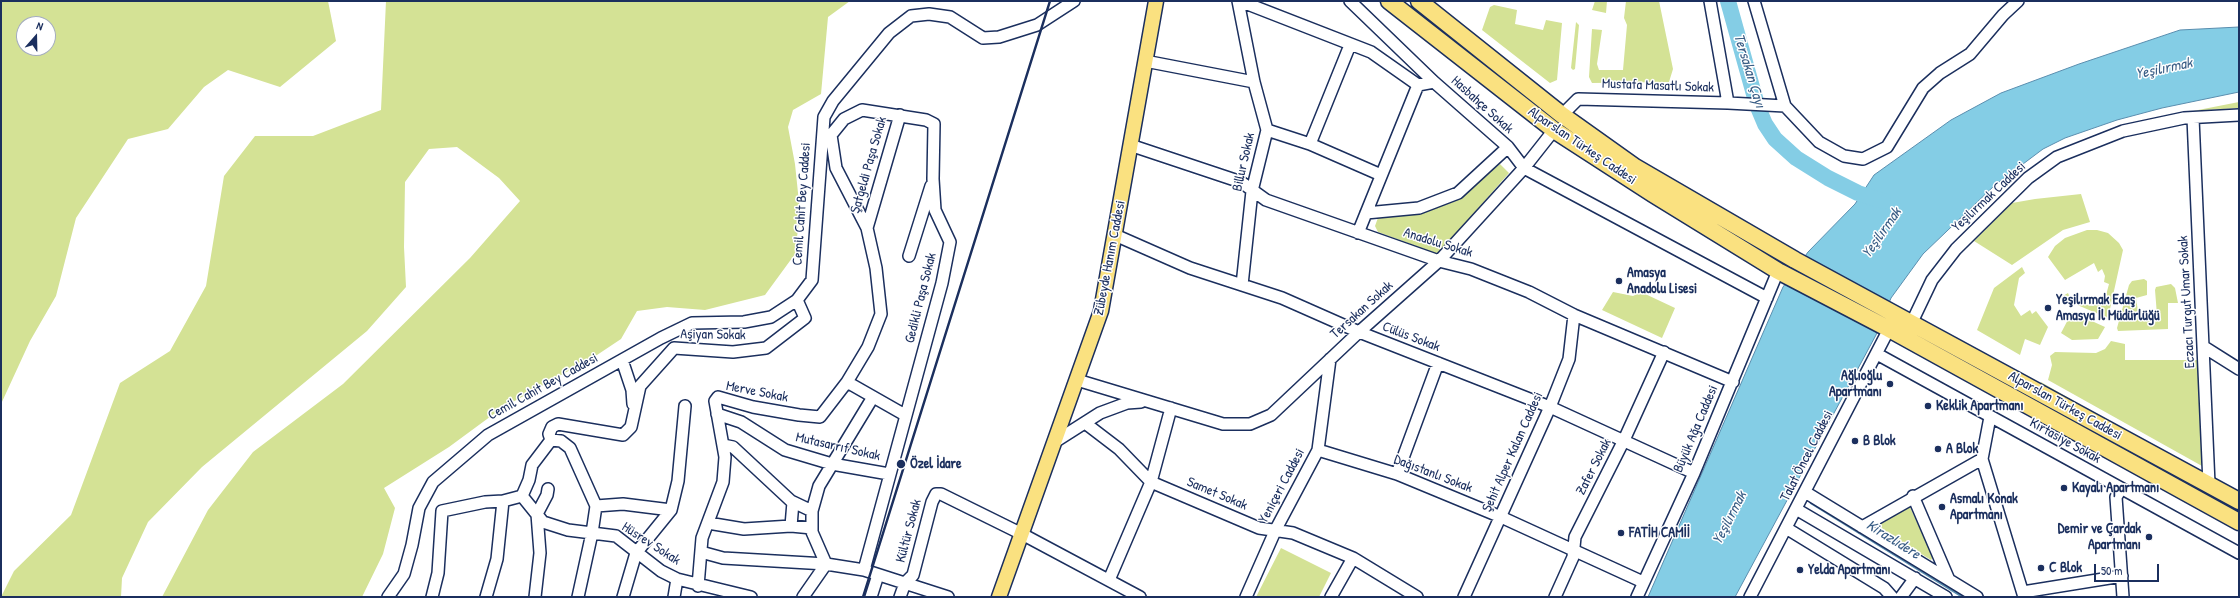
<!DOCTYPE html>
<meta charset="utf-8">
<style>
body{margin:0}
#map{position:relative;width:2240px;height:598px;overflow:hidden;background:#fff;font-family:"Patrick Hand",sans-serif}
canvas{display:block}
.frame{position:absolute;inset:0;border:2px solid #1b2f5e;pointer-events:none}
.north{position:absolute;left:16px;top:16px;width:40px;height:40px;box-sizing:border-box;background:#fff;border:1px solid #a4acbf;border-radius:50%;rotate:20deg;font-size:11px;font-weight:700;line-height:16px;text-align:center;color:#1b2f5e}
.north::after{content:'';display:block;margin:auto;width:14px;height:18px;background:#1b2f5e;clip-path:polygon(50% 0,100% 100%,50% 72%,0 100%)}
.scale{position:absolute;left:2094px;top:564px;width:65px;height:18px;box-sizing:border-box;border:2px solid #1b2f5e;border-top:0;padding-left:5px;font-size:12px;line-height:14px;white-space:nowrap;color:#1b2f5e;-webkit-text-stroke:3px #fff;paint-order:stroke}
</style>
<div id="map">
<canvas width="2240" height="598"></canvas>
<div class="frame"></div>
<div class="north">N</div>
<div class="scale">50 m</div>
</div>
<script>
const c = document.querySelector('canvas').getContext('2d');
c.lineJoin = 'round';
function paint(path, color) { c.fillStyle = color; c.fill(path, 'evenodd'); }
const shape = rows => new Path2D(rows.map(r => 'M' + r).join(''));
function trace(path, color, width, dash) { c.strokeStyle = color; c.lineWidth = width; c.lineCap = dash ? 'butt' : 'round'; c.setLineDash(dash || []); c.stroke(path); }
function label(font, color, halo, rows, align = 'center') {
  c.font = font + ' "Patrick Hand",sans-serif'; c.lineWidth = 3; c.setLineDash([]); c.textBaseline = 'middle'; c.strokeStyle = halo; c.fillStyle = color; for (const [text, x, y, turn = 0] of rows) {
    c.save(); c.translate(x, y); c.rotate((+turn || 0) * Math.PI / 180); c.textAlign = isNaN(turn) ? turn : align; if (halo) c.strokeText(text, 0, 0); c.fillText(text, 0, 0); c.restore();
  }
}
paint(shape([
 [1,1,328,1,336,41,280,87,228,70,204,87,168,129,128,139,76,218,56,296,30,341,1,404],
 [24,24,48,24,48,48,24,48],
 [386,1,850,1,828,17,821,94,793,110,788,127,795,164,800,212,795,254,765,295,705,310,667,307,637,311,621,339,597,355,502,408,449,447,384,488,395,508,383,554,362,597,162,597,208,510,253,452,343,384,470,258,520,201,499,178,457,147,429,149,405,182,404,247,406,287,367,331,202,467,148,522,122,578,121,597,1,597,14,571,71,515,120,383,170,351,206,286,224,176,255,136,313,136,381,110],
 [1595,1,1607,1,1606,13,1592,10],
 [1626,1,1659,1,1673,69,1669,82,1592,83,1589,77,1592,29,1602,30,1597,64,1599,70,1623,70,1627,25,1624,18],
 [1494,5,1517,10,1515,24,1543,30,1546,20,1562,23,1557,80,1550,83,1482,30,1490,7],
 [1576,22,1579,25,1575,69,1573,70,1571,68],
 [2239,102,2239,108,2193,111],
 [1500,164,1509,173,1438,254,1378,232,1375,226,1379,215,1420,213,1456,201],
 [2081,194,2090,222,2063,230,2012,265,1974,241,2012,203,2035,199],
 [2087,230,2097,230,2108,233,2119,243,2123,250,2108,318,2075,304,2073,306,2064,302,2061,297,2068,293,2070,298,2079,300,2079,303,2093,306,2105,299,2109,284,2104,282,2105,276,2102,269,2098,272,2094,263,2065,280,2048,257,2055,246,2065,238],
 [2022,267,2025,273,2019,278,2014,305,2021,316,2030,310,2032,314,2036,311,2048,327,2040,345,2025,339,2020,355,1977,330,1994,288],
 [2144,279,2147,281,2147,295,2136,298,2139,318,2157,315,2155,290,2156,287,2171,284,2175,288,2178,303,2168,303,2168,329,2118,331,2117,328,2129,285,2132,281],
 [1613,292,1633,296,1641,292,1675,308,1662,338,1602,310],
 [2072,312,2105,327,2098,339,2072,340,2061,333],
 [1901,321,2239,508,2239,514,1897,327],
 [2111,341,2125,344,2125,360,2198,360,2202,466,2048,380,2052,365,2050,356,2055,352,2096,353,2105,349],
 [2041,382,2079,404,2074,405,2039,387],
 [1908,503,1933,557,1931,560,1880,528,1877,520],
 [1281,548,1331,573,1319,597,1256,597]
]), '#d4e295');
const water = shape([
 [2239,27,2239,92,2162,108,2117,120,2065,138,2043,149,1995,185,1923,254,1891,298,1876,335,1735,597,1648,597,1783,287,1808,252,1855,204,1874,175,1951,120,2001,93,2079,64,2180,30,2239,27]
]);
paint(water, '#84cde5');
trace(water, '#5a8eaf', 1);
trace(shape([
 [1811,503,1963,597]
]), '#5a8eaf', 2.5);
trace(shape([
 [1728,1,1757,105,1765,124,1775,139,1796,158,1828,178,1858,193,1883,201]
]), '#84cde5', 16);
const minor = shape([
 [1238,1,1254,82,1267,130,1252,191,1242,285],
 [1240,1,1371,52,1418,85,1434,82,1508,147,1524,168,1767,298],
 [1350,1,1434,82],
 [1754,1,1785,106],
 [1145,61,1254,82],
 [1728,103,1785,106,1819,142,1844,156,1863,159,1887,147,1923,88,1940,73,1970,54,2003,15,2018,1],
 [1562,115,1578,99,1728,103,1710,1],
 [2193,118,2209,484],
 [1267,130,1310,144,1381,175],
 [1310,144,1350,45],
 [1130,145,1241,182,1266,200,1439,261,1471,269,1529,292,1574,315,1733,382],
 [1366,213,1419,208,1458,193,1508,147],
 [1358,233,1418,85],
 [1115,235,1190,268,1282,298,1359,332,1550,407,1694,473],
 [909,256,931,186],
 [1912,322,1932,280,1956,249,2028,178,2057,157,2123,131,2184,118,2239,115],
 [2204,347,2239,369],
 [1877,354,2239,553],
 [622,360,632,390,633,404],
 [1077,380,1223,424,1250,424,1271,415,1359,332,1439,261,1524,168,1554,130],
 [847,382,905,415],
 [717,414,741,422,785,450,832,464,889,474],
 [1990,417,1982,459,2024,597],
 [1085,423,1119,449,1151,482,1259,528,1293,533,1353,558,1417,597],
 [551,440,561,441,570,448,596,506,592,533,578,597],
 [1056,441,1100,413,1127,403,1141,402],
 [723,445,733,447,791,501,812,511,812,532,826,564],
 [1318,450,1397,474,1501,517,1643,582],
 [1397,474,1438,363],
 [2121,489,2116,497,2123,597],
 [1805,492,1977,597],
 [522,496,543,522,568,530,616,536,661,571,677,579,751,597],
 [1913,496,1949,580],
 [596,506,623,504,671,510],
 [1796,509,1946,597],
 [812,511,819,486,873,397],
 [708,523,744,529,791,526,812,528],
 [791,526,793,502],
 [1862,527,1982,459],
 [1786,528,1884,588,1892,597],
 [701,552,723,558,826,564,864,570,948,597],
 [864,570,942,283,950,242,935,210,933,179,934,124,926,120,862,110,844,119,831,135,836,168,867,228],
 [1109,580,1151,482,1171,408],
 [698,586,702,538,723,482,725,457,715,401,718,397,753,407,799,415,820,417,847,382,868,347,881,314,876,268,867,228,900,115],
 [2023,592,2122,576],
 [388,597,404,574,412,545,419,508,433,482,488,435,661,338,692,323,744,322,771,317,797,300,812,280,824,117,833,101,889,33,911,16,929,14,950,17,983,38,999,37,1037,25,1074,1],
 [432,597,438,573,442,511,485,502,503,501],
 [486,597,497,559,503,501,522,496,529,480,532,465,551,440,549,434,552,427,558,424,623,435,631,427,640,386,674,348,733,352,766,348,805,318,797,300],
 [535,597,540,553,537,514,547,495,548,489],
 [623,597,636,553,671,510,678,481,685,406],
 [674,597,677,579],
 [803,597,826,564],
 [871,597,878,575],
 [900,597,905,583,913,575,932,502,936,494,941,494,1022,534,1140,597],
 [1246,597,1276,529,1318,450,1330,359],
 [1331,597,1353,558],
 [1464,597,1550,407,1569,359,1574,315],
 [1555,597,1573,557,1575,537,1624,440,1664,352],
 [1637,597,1694,473,1778,271],
 [1750,597,1889,329],
 [1901,597,1915,578]
]);
const major = shape([
 [999,597,1101,311,1156,1]
]);
const highway = shape([
 [1389,1,1554,130,1653,194,1778,271,1889,329,2239,522],
 [1419,1,1562,115,1635,167,1795,260,2239,501]
]);
trace(minor, '#1b2f5e', 14);
trace(major, '#1b2f5e', 17);
trace(highway, '#1b2f5e', 19);
trace(minor, '#fff', 11);
trace(major, '#fae180', 14);
trace(highway, '#fae180', 16);
trace(shape([
 [863,597,1050,1]
]), '#1b2f5e', 2.5);
for (const [x, y, r, color] of [
 [1619,281,4,"#1b2f5e"],
 [2048,308,4,"#1b2f5e"],
 [1890,384,4,"#1b2f5e"],
 [1928,406,4,"#1b2f5e"],
 [1855,441,4,"#1b2f5e"],
 [1938,449,4,"#1b2f5e"],
 [901,464,5,"#1b2f5e"],
 [2064,488,4,"#1b2f5e"],
 [1942,507,4,"#1b2f5e"],
 [1621,533,4,"#1b2f5e"],
 [2149,537,4,"#1b2f5e"],
 [2041,568,4,"#1b2f5e"],
 [1800,570,4,"#1b2f5e"]
]) { const dot = new Path2D(); dot.arc(x, y, r, 0, 2 * Math.PI); c.fillStyle = color; c.fill(dot); trace(dot, '#fff', 1.5); }
label('14px', '#1b2f5e', '#fff', [
 ["Mustafa Masatlı Sokak",1658,86,2],
 ["Hasbahçe Sokak",1482,105,42],
 ["Alparslan Türkeş Caddesi",1582,146,34],
 ["Billur Sokak",1244,162,-77],
 ["Şatgeldi Paşa Sokak",869,165,-74],
 ["Yeşilırmak Caddesi",1989,197,-43],
 ["Cemil Cahit Bey Caddesi",802,204,-86],
 ["Anadolu Sokak",1438,243,17],
 ["Zübeyde Hanım Caddesi",1110,258,-79],
 ["Gedikli Paşa Sokak",921,298,-76],
 ["Eczacı Turgut Umar Sokak",2187,302,-93],
 ["Tersakan Sokak",1362,310,-42],
 ["Aşiyan Sokak",713,335,1],
 ["Cülüs Sokak",1411,337,21],
 ["Cemil Cahit Bey Caddesi",543,387,-29],
 ["Merve Sokak",757,392,11],
 ["Alparslan Türkeş Caddesi",2065,406,29],
 ["Büyük Ağa Caddesi",1696,429,-67],
 ["Kırtasiye Sokak",2065,441,29],
 ["Mutasarrıf Sokak",838,447,13],
 ["Şehit Alper Kalan Caddesi",1513,452,-66],
 ["Talat Öncel Caddesi",1807,456,-63],
 ["Zafer Sokak",1594,467,-63],
 ["Dağıstanlı Sokak",1433,474,21],
 ["Yeniçeri Caddesi",1282,486,-62],
 ["Samet Sokak",1217,494,23],
 ["Kültür Sokak",909,531,-75],
 ["Hüsrev Sokak",651,544,33]
]);
label('bold 14px', '#1b2f5e', '#fff', [
 ["Amasya",1627,273],
 ["Anadolu Lisesi",1627,289],
 ["Yeşilırmak Edaş",2056,300],
 ["Amasya İl Müdürlüğü",2056,316],
 ["Ağlıoğlu",1882,376,"right"],
 ["Apartmanı",1882,392,"right"],
 ["Keklik Apartmanı",1936,406],
 ["B Blok",1863,441],
 ["A Blok",1946,449],
 ["Özel İdare",910,464],
 ["Kayalı Apartmanı",2072,488],
 ["Asmalı Konak",1950,499],
 ["Apartmanı",1950,515],
 ["Demir ve Çardak",2141,529,"right"],
 ["Apartmanı",2141,545,"right"],
 ["FATİH CAMİİ",1629,533],
 ["C Blok",2049,568],
 ["Yelda Apartmanı",1808,570]
], 'left');
label('italic 15px', '#3a5e86', '#fff', [
 ["Yeşilırmak",2164,69,-12],
 ["Tersakan Çayı",1749,71,73],
 ["Yeşilırmak",1882,233,-55],
 ["Yeşilırmak",1730,518,-63],
 ["Kirazlıdere",1893,540,32]
]);
</script>
